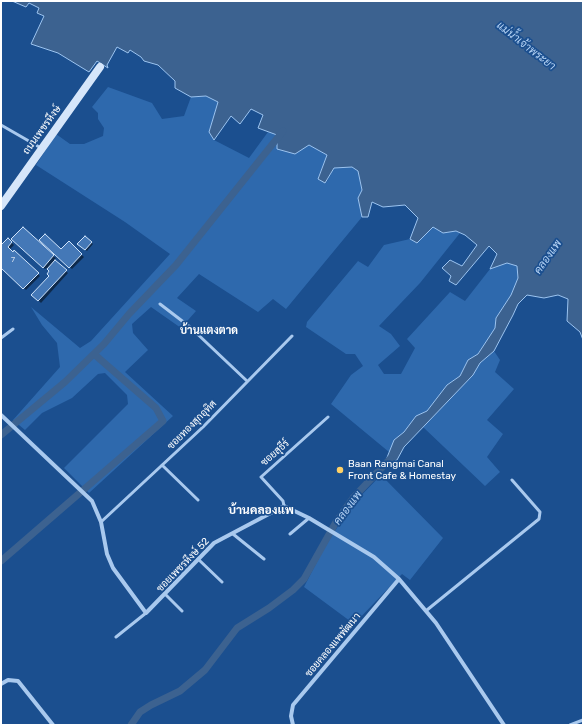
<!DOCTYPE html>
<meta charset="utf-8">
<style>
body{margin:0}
#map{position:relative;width:584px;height:726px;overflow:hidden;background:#1b4f8f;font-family:Rubik,sans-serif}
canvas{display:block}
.frame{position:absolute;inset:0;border:2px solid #fff;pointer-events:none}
</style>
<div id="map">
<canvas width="584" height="726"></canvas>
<div class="frame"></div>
</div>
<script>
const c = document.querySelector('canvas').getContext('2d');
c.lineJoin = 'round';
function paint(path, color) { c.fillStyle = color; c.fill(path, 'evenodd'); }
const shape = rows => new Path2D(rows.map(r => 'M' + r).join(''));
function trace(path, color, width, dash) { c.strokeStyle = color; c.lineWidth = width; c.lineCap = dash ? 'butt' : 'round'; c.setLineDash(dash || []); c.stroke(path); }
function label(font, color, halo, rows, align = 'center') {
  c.font = font + ' Rubik,Sarabun,sans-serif'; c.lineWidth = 3.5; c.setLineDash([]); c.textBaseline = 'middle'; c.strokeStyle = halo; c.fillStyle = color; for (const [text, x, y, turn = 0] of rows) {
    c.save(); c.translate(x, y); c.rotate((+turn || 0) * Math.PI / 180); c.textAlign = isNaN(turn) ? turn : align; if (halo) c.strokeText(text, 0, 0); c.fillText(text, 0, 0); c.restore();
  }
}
paint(shape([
 [108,87,152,103,162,119,184,116,191,97,206,96,218,102,209,132,214,140,249,158,268,132,309,145,327,155,318,178,326,183,334,168,352,167,358,171,362,190,358,198,362,217,286,309,273,299,258,312,199,274,177,298,196,311,181,328,151,307,132,324,133,333,148,350,125,372,173,416,89,493,64,468,128,404,127,395,105,373,98,374,72,398,42,413,25,430,13,420,60,367,57,343,42,325,31,307,80,348,91,341,170,254,125,222,36,165,56,134,70,144,84,144,103,136,104,128,98,119,98,113,92,107],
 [433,227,443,233,456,231,460,233,420,283,379,326,391,334,400,346,378,365,384,374,401,374,415,348,407,339,450,292,465,301,490,269,507,263,517,266,518,278,511,295,496,318,495,328,478,354,468,360,460,376,447,385,427,411,416,416,404,432,395,440,389,452,331,404,351,375,363,366,355,354,346,354,306,327,307,322,358,261,368,267,384,245,410,239,417,243],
 [494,351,500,360,495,372,514,389,487,420,503,434,487,457,500,472,485,486,423,427,473,375,480,363],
 [381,475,443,538,410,580,402,574,354,624,304,587,324,548,351,506]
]), '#2e69ad');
const water = shape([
 [12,1,583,1,583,340,580,332,567,321,568,299,558,295,544,298,527,295,518,304,513,315,494,351,480,363,473,375,404,447,397,460,389,465,384,465,394,440,404,432,416,416,427,411,447,385,460,376,468,360,478,354,495,328,496,318,511,295,518,278,517,266,507,263,490,269,497,254,489,246,456,285,449,281,451,276,442,268,450,260,462,266,477,245,465,235,456,231,443,233,433,227,417,243,410,239,418,218,405,205,383,207,372,202,368,217,362,217,358,198,362,190,358,171,352,167,334,168,325,183,318,179,327,155,309,145,295,154,277,149,277,135,258,128,263,115,251,109,240,124,231,116,214,140,209,132,218,102,206,96,191,97,175,88,175,81,158,65,144,61,141,57,130,50,128,53,117,47,107,65,108,68,97,61,89,72,58,53,31,44,44,16,37,13,39,8,29,3,26,7,12,1]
]);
paint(water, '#3c6290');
trace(water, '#9cc4f0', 1);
paint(shape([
 [23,228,53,256,56,258,54,260,68,273,41,303,33,295,51,276,50,271,47,268,45,269,12,239],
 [85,237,93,244,87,251,79,244],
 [8,239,14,245,9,250,13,253,14,251,40,276,26,290,1,266,1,246],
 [41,240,61,251,69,243,84,257,72,269]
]), '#0007');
trace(shape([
 [1,435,65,382,104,344,129,314,176,265,283,131],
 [1,561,163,421,156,408,94,354],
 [131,725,140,712,151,705,180,691,205,670,237,628,269,608,293,590,304,579,336,522,353,498,390,459]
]), '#3c6290', 7);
const building = shape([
 [23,227,54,255,43,268,11,239,23,227],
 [45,234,61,249,69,241,82,254,69,268,39,240,45,234],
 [85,236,92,242,85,250,77,244,85,236],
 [8,238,12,242,8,247,13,252,14,250,39,273,23,289,1,268,1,245,8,238],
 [55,260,67,270,38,301,31,295,49,276,47,274,49,271,47,269,55,260]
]);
paint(building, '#4478b7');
trace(building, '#cfe3fa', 1);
trace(shape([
 [1,125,41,148],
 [160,304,190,327,247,381],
 [1,338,13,329],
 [162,465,198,500],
 [284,506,283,501,261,477,328,417],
 [101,522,203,427,292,336],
 [233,534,264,559],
 [290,534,309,518],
 [198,559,222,582],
 [166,595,182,611],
 [427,610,539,519,540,512,512,480],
 [116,637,146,613],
 [570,725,583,720]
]), '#a9c9ee', 3);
trace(shape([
 [1,415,92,501,101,522,107,554,113,568,146,613,214,543,284,506,309,518,374,557,399,579,436,623,504,725],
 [1,684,8,680,18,681,53,725],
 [293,725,291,716,293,705,399,579]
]), '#a9c9ee', 4);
trace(shape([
 [1,206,100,67]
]), '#d6e6fa', 8);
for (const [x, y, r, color] of [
 [340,470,4,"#ffd166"]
]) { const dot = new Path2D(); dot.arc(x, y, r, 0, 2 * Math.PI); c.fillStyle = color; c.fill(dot); trace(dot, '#1b4f8f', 1.5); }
label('8px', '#d0dded', null, [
 ["7",13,260]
]);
label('10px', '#fff', '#1b4f8f', [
 ["ถนนเพชรหึงษ์",42,130,-54],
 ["ซอยทองสุกอุทิศ",192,425,-45],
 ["ซอยสุธีร์",275,453,-41],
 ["ซอยเพชรหึงษ์ 52",183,565,-46],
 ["ซอยคลองแพพัฒนา",333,645,-50]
]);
label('10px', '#fff', '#1b4f8f', [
 ["Baan Rangmai Canal",348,464],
 ["Front Cafe & Homestay",348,476]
], 'left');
label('italic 11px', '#b5d3f5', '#1b4f8f', [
 ["แม่น้ำเจ้าพระยา",526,46,38],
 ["คลองแพ",548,257,-55],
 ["คลองแพ",348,508,-53]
]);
label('bold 11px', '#fff', '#1b4f8f', [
 ["บ้านแตงตาด",209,331]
]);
label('bold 12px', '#fff', '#1b4f8f', [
 ["บ้านคลองแพ",261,511]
]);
</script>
